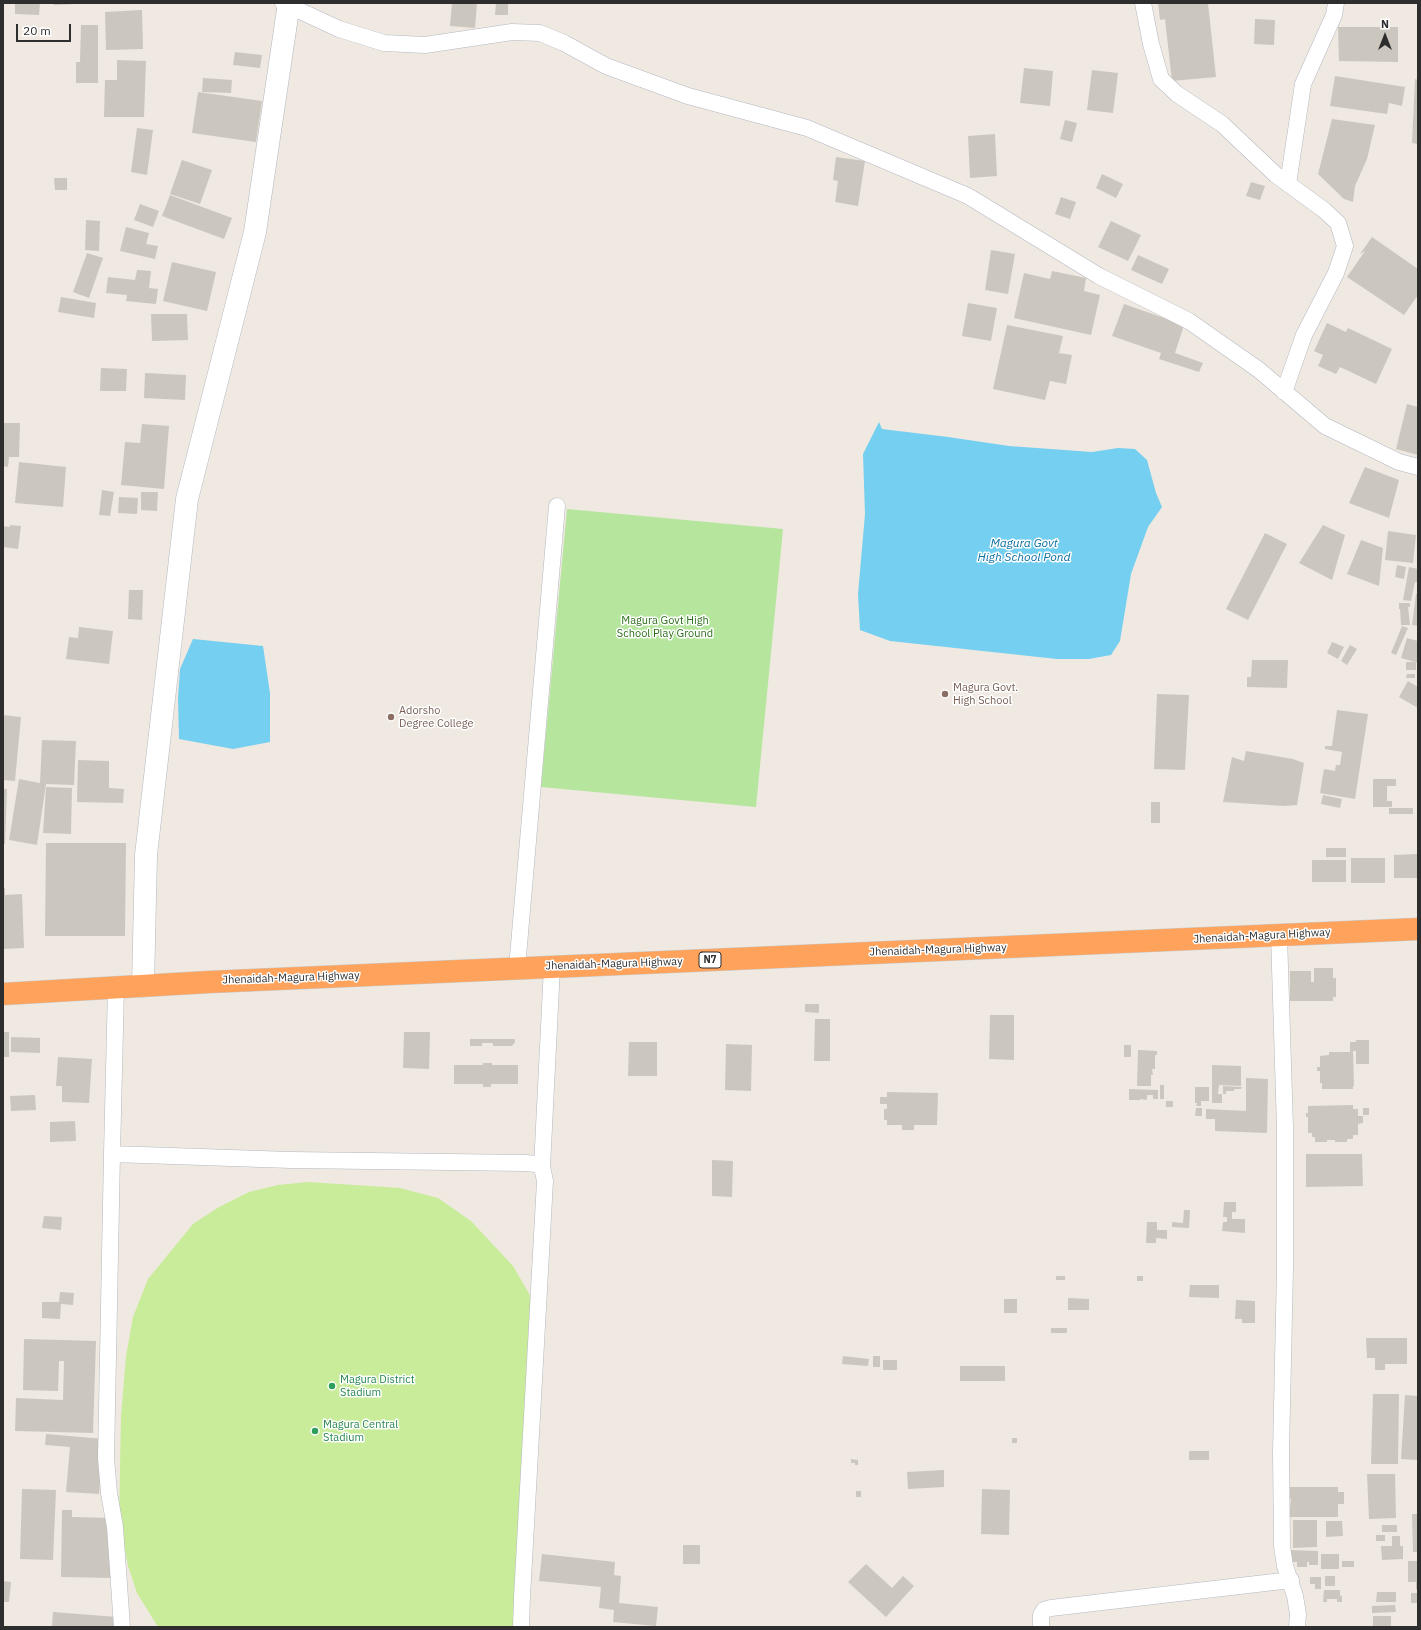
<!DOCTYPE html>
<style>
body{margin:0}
#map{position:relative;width:1421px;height:1630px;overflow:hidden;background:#efe9e1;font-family:"IBM Plex Sans",sans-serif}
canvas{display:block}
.frame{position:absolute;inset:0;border:4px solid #2e2e2e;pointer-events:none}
.north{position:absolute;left:1365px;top:16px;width:40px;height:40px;-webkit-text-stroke:3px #fff;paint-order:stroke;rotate:0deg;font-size:11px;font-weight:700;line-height:16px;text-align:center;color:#2e2e2e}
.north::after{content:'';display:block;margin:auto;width:14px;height:18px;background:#2e2e2e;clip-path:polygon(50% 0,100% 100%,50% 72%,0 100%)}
.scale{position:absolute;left:16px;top:24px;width:55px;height:18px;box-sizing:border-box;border:2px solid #2e2e2e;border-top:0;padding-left:5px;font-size:12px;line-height:14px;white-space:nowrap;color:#2e2e2e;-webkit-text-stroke:3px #fff;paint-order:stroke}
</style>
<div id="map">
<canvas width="1421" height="1630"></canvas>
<div class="frame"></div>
<div class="north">N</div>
<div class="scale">20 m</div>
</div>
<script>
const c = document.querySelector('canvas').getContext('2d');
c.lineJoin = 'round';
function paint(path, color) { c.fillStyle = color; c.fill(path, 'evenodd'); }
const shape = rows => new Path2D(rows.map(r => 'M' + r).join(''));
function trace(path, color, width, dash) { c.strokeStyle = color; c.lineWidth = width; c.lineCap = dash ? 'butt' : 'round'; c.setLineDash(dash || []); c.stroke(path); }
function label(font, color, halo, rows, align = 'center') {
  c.font = font + ' "IBM Plex Sans",sans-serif'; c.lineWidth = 3; c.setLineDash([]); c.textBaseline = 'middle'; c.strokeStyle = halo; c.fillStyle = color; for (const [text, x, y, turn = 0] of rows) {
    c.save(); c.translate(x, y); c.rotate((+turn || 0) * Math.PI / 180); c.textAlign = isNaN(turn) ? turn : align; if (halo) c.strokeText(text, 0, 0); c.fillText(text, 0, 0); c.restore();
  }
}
paint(shape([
 [567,509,783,529,756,807,541,787]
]), '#b6e59e');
paint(shape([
 [308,1182,400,1188,438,1198,471,1221,513,1266,531,1297,513,1627,158,1627,137,1593,128,1566,119,1519,121,1416,126,1356,133,1317,148,1279,193,1224,219,1207,249,1192,278,1185]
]), '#c9ec9a');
paint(shape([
 [879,422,882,429,948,437,1009,446,1092,452,1118,448,1135,449,1147,460,1156,493,1162,507,1148,527,1131,574,1120,641,1111,655,1089,659,1057,659,890,641,860,630,858,594,865,514,863,454],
 [193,639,263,646,270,693,270,742,233,749,179,739,178,698,180,669]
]), '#75cff0');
paint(shape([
 [15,3,40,3,39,15,15,14],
 [54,3,77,3,77,4,54,5],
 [452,3,477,3,475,28,450,26],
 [496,3,508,3,508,15,495,15],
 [1158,3,1208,3,1216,77,1172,81,1165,19,1160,20],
 [142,10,143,49,106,50,105,12],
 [1255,19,1275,20,1274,45,1254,44],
 [81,25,98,25,98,83,76,83,76,62,80,62],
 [1338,27,1398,27,1398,62,1339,61],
 [235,52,262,55,260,68,233,65],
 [117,60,146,61,144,117,104,117,105,80,117,80],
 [1024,68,1053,71,1050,106,1020,103],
 [1092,70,1118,73,1113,113,1087,110],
 [1335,76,1405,87,1402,106,1389,103,1387,114,1330,106],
 [203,78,232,80,231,93,202,92],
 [1415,79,1418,80,1418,144,1412,143],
 [198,92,262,101,256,142,192,133],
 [1332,119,1375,125,1367,159,1355,186,1353,202,1344,199,1318,174],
 [1065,120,1077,123,1072,142,1060,139],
 [137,128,153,130,147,175,131,172],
 [995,134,997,176,970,178,968,136],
 [836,157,865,161,858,206,835,202,838,181,833,180],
 [182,160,212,170,200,204,170,194],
 [1102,174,1123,184,1116,198,1096,188],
 [54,178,67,178,67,190,55,190],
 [1251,182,1265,186,1260,200,1246,196],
 [170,195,232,218,224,239,162,216],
 [1061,197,1076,202,1070,219,1055,214],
 [140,204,159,211,153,227,134,220],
 [86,220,100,221,99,251,85,250],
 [1111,221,1141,235,1128,261,1098,247],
 [126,227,149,233,146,244,158,246,155,259,120,251],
 [1372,237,1418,269,1418,295,1404,315,1347,277,1365,251,1360,254],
 [991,250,1015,254,1008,294,985,290],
 [87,253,103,258,89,298,73,292],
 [1138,255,1169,269,1162,284,1131,270],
 [172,262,216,272,207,311,163,301],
 [137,270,151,271,149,288,158,289,156,304,126,301,127,295,106,293,108,277,135,280],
 [1052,271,1086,278,1084,291,1100,295,1091,335,1014,318,1024,273,1050,279],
 [61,297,96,303,94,318,58,312],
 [968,303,997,308,991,341,962,336],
 [1124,304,1184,325,1175,353,1203,363,1199,372,1159,359,1161,353,1112,336],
 [151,314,187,314,188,340,152,341],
 [1327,323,1346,332,1348,328,1392,349,1376,384,1340,367,1336,374,1318,366,1323,355,1314,351],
 [1007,325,1063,336,1059,353,1072,355,1066,384,1050,381,1045,400,993,389],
 [101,368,127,369,126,391,100,391],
 [145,373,186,375,185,400,144,398],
 [1407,404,1418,407,1418,455,1396,449],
 [3,423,20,423,19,457,9,457,8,467,3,466],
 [142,424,169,426,164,489,121,485,125,442,140,443],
 [19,462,66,467,63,507,15,503],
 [1365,467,1399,480,1389,518,1349,503],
 [102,490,114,492,110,516,99,515],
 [141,492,158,492,157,511,141,510],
 [119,497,138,498,137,514,118,513],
 [10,525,21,526,18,549,3,547,3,526,10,527],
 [1323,525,1345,535,1332,580,1299,563],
 [1388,531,1416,535,1413,563,1385,560],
 [1265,533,1287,544,1248,620,1226,609],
 [1361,540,1383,548,1379,586,1347,574],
 [1397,565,1406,567,1404,579,1395,577],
 [1409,567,1418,569,1418,582,1415,582,1411,601,1403,600],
 [129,590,143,590,142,620,128,619],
 [1416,594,1418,594,1418,626,1412,625],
 [1399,603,1410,603,1410,607,1408,607,1410,625,1401,625,1400,609,1399,609],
 [1402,626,1408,628,1396,655,1391,653],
 [79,627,113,631,109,664,66,659,69,637,78,638],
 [1407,638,1418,641,1418,663,1401,658],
 [1332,642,1344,647,1338,659,1327,653],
 [1350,645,1357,649,1347,665,1341,661],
 [1252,660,1288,660,1287,688,1247,687,1247,677,1251,677],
 [1406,662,1416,662,1416,670,1406,670],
 [1407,674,1415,674,1415,678,1406,678],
 [1408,681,1418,687,1418,708,1399,697],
 [1157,694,1189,695,1185,770,1154,769],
 [1337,710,1368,714,1355,799,1320,793,1324,769,1335,771,1336,765,1340,765,1342,752,1325,749,1325,746,1332,746],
 [3,715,21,717,15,781,3,780],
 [42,740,76,741,74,785,46,784,37,845,9,840,19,779,40,783],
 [1246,751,1293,759,1304,763,1297,805,1284,806,1223,802,1232,757,1244,761],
 [78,760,109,761,109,788,124,789,123,803,77,802],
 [1373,779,1396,779,1396,786,1387,786,1387,801,1392,801,1392,807,1373,807],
 [46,787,72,788,71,834,43,833],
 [3,789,7,789,5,844,3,844],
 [1323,795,1342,799,1340,808,1321,804],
 [1151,802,1160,802,1160,823,1151,823],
 [1389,808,1413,808,1413,814,1389,814],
 [46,843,126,843,125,936,45,936],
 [1326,848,1346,848,1346,857,1326,857],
 [1418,854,1418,878,1394,878,1394,855],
 [1351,858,1385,858,1385,883,1351,883],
 [1312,860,1346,860,1346,882,1312,882],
 [3,888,5,888,5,895,22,894,24,948,3,949],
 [1314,968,1333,968,1333,978,1336,978,1336,997,1333,997,1333,1001,1290,1001,1290,971,1311,971,1311,982,1314,982],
 [805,1004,819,1004,819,1013,805,1012],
 [990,1015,1014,1015,1014,1060,989,1059],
 [815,1019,830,1019,830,1061,814,1061],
 [3,1032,9,1032,9,1057,3,1057],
 [404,1032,430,1032,429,1069,403,1068],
 [11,1037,40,1038,40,1053,11,1052],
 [470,1039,515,1039,515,1042,512,1046,493,1046,493,1043,482,1043,482,1046,470,1046],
 [1356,1040,1369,1040,1369,1064,1356,1064,1356,1051,1353,1051,1354,1086,1353,1086,1353,1089,1322,1089,1322,1083,1320,1083,1320,1071,1317,1071,1317,1067,1320,1067,1320,1056,1329,1055,1329,1052,1350,1052,1350,1042,1356,1042],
 [629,1042,657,1042,657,1076,628,1076],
 [726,1044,752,1045,751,1091,725,1090],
 [1124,1045,1131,1045,1131,1057,1124,1057],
 [1138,1050,1157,1051,1157,1055,1155,1055,1155,1069,1152,1069,1153,1075,1151,1075,1151,1086,1137,1086],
 [58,1057,92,1059,89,1103,62,1102,62,1086,56,1086],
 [483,1063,492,1063,492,1065,518,1065,518,1084,491,1084,491,1087,483,1087,483,1084,454,1084,454,1065,483,1065],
 [1212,1065,1241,1066,1241,1086,1219,1085,1218,1094,1222,1094,1222,1103,1212,1103],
 [1246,1078,1268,1079,1267,1133,1215,1131,1215,1119,1206,1119,1206,1109,1246,1111],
 [1160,1085,1164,1085,1164,1099,1160,1099],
 [1223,1086,1242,1087,1241,1089,1234,1089,1234,1091,1226,1091,1226,1094,1223,1094],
 [1195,1087,1209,1087,1209,1101,1201,1101,1201,1106,1196,1106,1197,1103,1195,1103],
 [1129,1089,1158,1090,1158,1099,1153,1099,1153,1095,1147,1095,1147,1100,1140,1099,1140,1100,1129,1100],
 [887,1092,938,1093,937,1125,914,1125,914,1130,902,1130,902,1125,887,1125,887,1120,884,1120,884,1109,887,1109,887,1104,880,1104,880,1097,887,1097],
 [35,1095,36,1110,11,1111,10,1096],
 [1166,1101,1173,1101,1173,1107,1166,1107],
 [1353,1105,1353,1109,1358,1109,1358,1116,1363,1116,1363,1123,1358,1124,1358,1135,1353,1135,1353,1139,1347,1139,1347,1142,1335,1142,1335,1140,1327,1140,1327,1142,1315,1142,1315,1137,1312,1137,1312,1133,1308,1133,1308,1117,1306,1117,1306,1113,1308,1113,1308,1106],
 [1196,1108,1202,1108,1202,1116,1195,1116],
 [1363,1108,1369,1108,1369,1115,1363,1115],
 [75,1121,76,1141,50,1142,50,1122],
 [1306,1154,1362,1154,1363,1186,1306,1187],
 [712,1160,733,1161,732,1197,712,1196],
 [1224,1202,1236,1202,1236,1212,1232,1212,1232,1219,1245,1219,1245,1233,1222,1231,1223,1222,1227,1222,1227,1217,1223,1217],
 [1184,1210,1190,1210,1189,1228,1172,1227,1172,1222,1183,1223],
 [44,1216,62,1217,61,1230,42,1228],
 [1147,1222,1157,1222,1157,1230,1167,1230,1167,1239,1156,1238,1156,1243,1146,1243],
 [1056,1276,1065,1276,1065,1280,1056,1280],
 [1137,1276,1143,1276,1143,1281,1137,1281],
 [1190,1285,1219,1285,1219,1298,1189,1297],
 [60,1292,74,1293,73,1305,61,1304,60,1319,42,1318,42,1302,59,1302],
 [1068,1298,1089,1299,1089,1310,1068,1310],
 [1004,1299,1017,1299,1017,1313,1004,1313],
 [1236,1300,1255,1301,1255,1323,1242,1323,1242,1319,1235,1319],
 [1051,1328,1067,1328,1067,1333,1051,1333],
 [1366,1338,1407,1338,1407,1364,1385,1364,1385,1370,1375,1370,1375,1358,1367,1358],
 [24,1339,96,1341,93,1433,15,1431,16,1398,63,1400,64,1361,59,1361,58,1391,23,1390],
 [843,1356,869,1359,868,1366,842,1364],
 [873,1356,880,1356,880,1367,873,1367],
 [883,1360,897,1360,897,1370,883,1370],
 [960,1366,1005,1366,1005,1381,960,1381],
 [1373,1394,1399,1394,1398,1464,1371,1464],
 [1405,1395,1418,1396,1418,1460,1401,1459],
 [46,1434,104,1439,99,1494,66,1492,70,1447,45,1445],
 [1012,1438,1017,1438,1017,1443,1012,1443],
 [1189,1451,1209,1451,1209,1460,1189,1460],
 [851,1459,858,1460,858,1465,855,1465,855,1463,851,1463],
 [944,1470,944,1487,908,1489,907,1472],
 [1367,1474,1395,1474,1396,1518,1369,1519],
 [1289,1487,1338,1487,1338,1492,1344,1492,1344,1504,1338,1504,1338,1517,1289,1517,1291,1499,1287,1499],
 [22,1489,56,1490,53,1560,20,1559],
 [982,1489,1010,1490,1009,1535,981,1534],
 [856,1491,861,1491,861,1497,856,1497],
 [62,1510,72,1510,72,1517,114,1518,113,1578,61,1577],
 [1412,1514,1418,1514,1418,1552,1413,1552],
 [1293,1520,1317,1520,1317,1547,1293,1548],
 [1326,1521,1342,1521,1343,1536,1326,1537],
 [1382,1525,1397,1525,1397,1532,1382,1532],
 [1376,1535,1385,1535,1385,1541,1376,1541],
 [1392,1536,1400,1536,1400,1546,1403,1546,1403,1559,1382,1560,1381,1546,1392,1546],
 [683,1545,700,1545,700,1564,683,1564],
 [1290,1550,1318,1551,1318,1565,1309,1565,1309,1562,1307,1562,1307,1567,1297,1567,1297,1562,1290,1562],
 [542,1554,615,1562,614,1575,621,1576,619,1603,658,1607,656,1626,613,1622,614,1610,599,1608,601,1587,539,1581],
 [1321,1554,1339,1554,1339,1569,1321,1569],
 [1342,1561,1354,1561,1354,1567,1342,1567],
 [1408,1561,1418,1561,1418,1589,1416,1589,1416,1582,1408,1582],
 [866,1564,892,1588,903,1576,914,1586,886,1617,848,1582],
 [1325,1576,1335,1576,1335,1586,1325,1586],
 [1310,1577,1321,1577,1321,1589,1315,1589,1315,1584,1310,1584],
 [3,1581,11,1582,9,1602,3,1602],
 [1324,1590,1340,1590,1340,1596,1342,1596,1342,1602,1337,1602,1337,1599,1327,1599,1327,1602,1323,1602],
 [1377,1592,1396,1592,1396,1602,1376,1602],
 [1411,1593,1418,1593,1418,1603,1411,1603],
 [1395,1605,1396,1612,1372,1613,1372,1606],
 [53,1612,117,1617,116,1627,52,1627],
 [1373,1616,1391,1616,1391,1627,1373,1627]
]), '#cbc7bf');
const street = shape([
 [283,3,339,29,384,43,425,45,512,32,540,33,564,43,606,66,688,96,807,128,968,196,1099,276,1189,321,1259,370,1325,426,1399,462,1418,467],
 [1143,3,1151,44,1161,79,1177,94,1222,124,1276,175,1324,210,1338,223,1345,246,1336,273,1304,335,1284,392],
 [1288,184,1303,84,1334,15,1336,3],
 [1279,935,1285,1128,1285,1268,1281,1453,1282,1546,1285,1566,1295,1596,1298,1614,1297,1627],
 [517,968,557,506],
 [116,987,112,1154,106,1458,109,1493,115,1527,122,1627],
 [112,1154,291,1160,526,1163,535,1164,542,1167,545,1181,522,1597,521,1627],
 [542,1167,552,967],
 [1041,1627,1041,1615,1044,1610,1051,1608,1291,1580]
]);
const secondary = shape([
 [143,986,146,855,187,499,255,232,289,3]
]);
const highway = shape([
 [3,994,209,982,1418,929]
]);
trace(street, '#b4b7c1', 17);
trace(secondary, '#b4b7c1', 23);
trace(highway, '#c9c9c9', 23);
trace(street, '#fff', 16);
trace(secondary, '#fff', 22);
trace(highway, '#ffa35c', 22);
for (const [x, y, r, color] of [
 [945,694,4,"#8d6e63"],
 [391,717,4,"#8d6e63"],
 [332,1386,4,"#2e9e5b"],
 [315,1431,4,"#2e9e5b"]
]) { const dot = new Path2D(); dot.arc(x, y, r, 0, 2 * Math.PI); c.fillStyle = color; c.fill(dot); trace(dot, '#fff', 1.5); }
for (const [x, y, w] of [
 [710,960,22]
]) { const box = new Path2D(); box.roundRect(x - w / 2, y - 8, w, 16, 3); c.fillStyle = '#fff'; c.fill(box); trace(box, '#2e2e2e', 1); }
label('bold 10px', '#2e2e2e', null, [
 ["N7",710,960]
]);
label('11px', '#2c6e1b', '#fff', [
 ["Magura Govt High",665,621],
 ["School Play Ground",665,634]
]);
label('11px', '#785e54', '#fff', [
 ["Magura Govt.",953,688],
 ["High School",953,701],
 ["Adorsho",399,711],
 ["Degree College",399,724]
], 'left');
label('11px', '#2e2e2e', '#fff', [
 ["Jhenaidah-Magura Highway",1262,936,-3],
 ["Jhenaidah-Magura Highway",938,950,-2],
 ["Jhenaidah-Magura Highway",614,964,-2],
 ["Jhenaidah-Magura Highway",291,978,-2]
]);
label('11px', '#27864d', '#fff', [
 ["Magura District",340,1380],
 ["Stadium",340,1393],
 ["Magura Central",323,1425],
 ["Stadium",323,1438]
], 'left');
label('italic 12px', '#0d6fa3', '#fff', [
 ["Magura Govt",1024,544],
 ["High School Pond",1024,558]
]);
</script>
